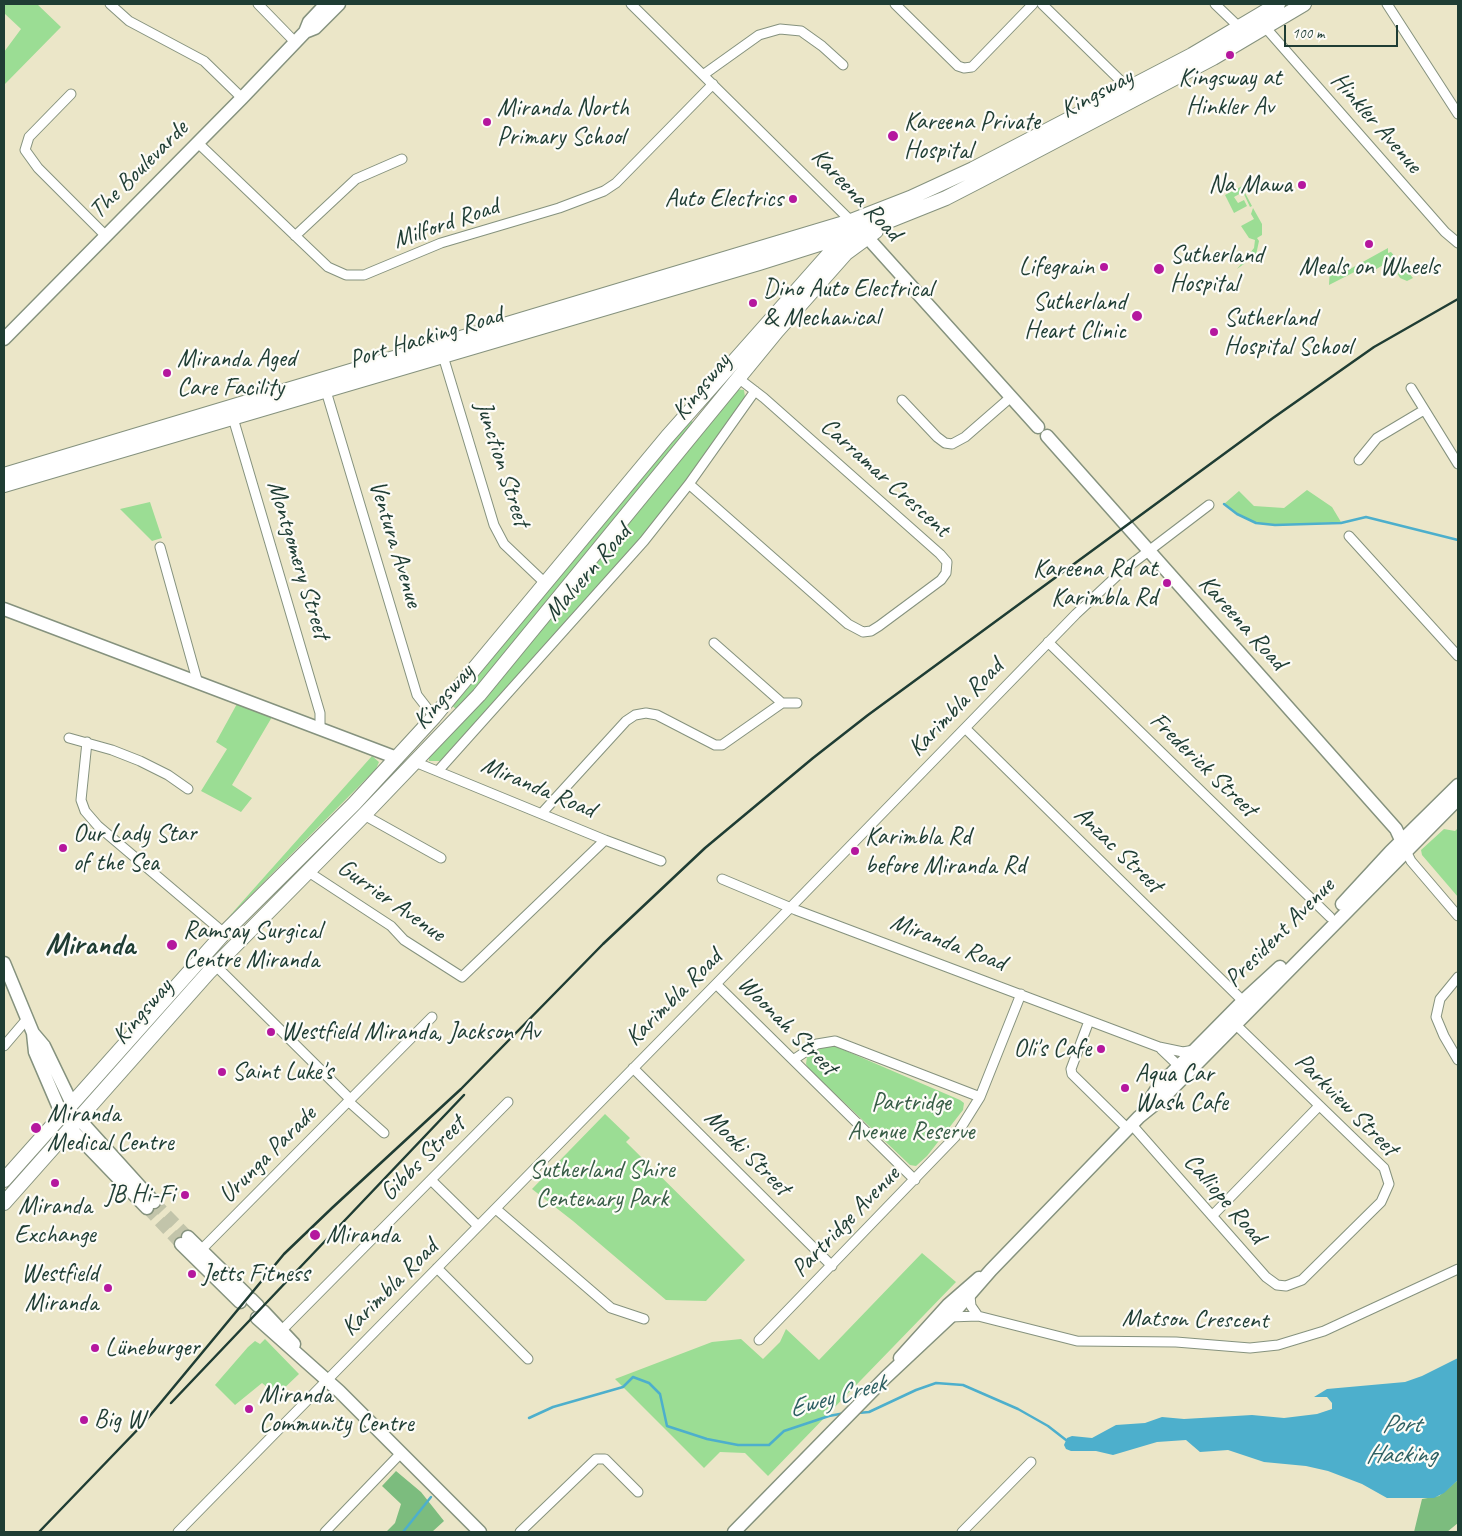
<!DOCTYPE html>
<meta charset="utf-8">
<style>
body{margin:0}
#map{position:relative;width:1462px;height:1536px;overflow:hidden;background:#ebe6c8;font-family:Caveat,sans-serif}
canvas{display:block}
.frame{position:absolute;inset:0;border:5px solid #1f3d34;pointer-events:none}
.scale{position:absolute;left:1284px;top:25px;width:114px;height:22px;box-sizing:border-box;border:2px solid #1f3d34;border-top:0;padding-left:6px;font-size:15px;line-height:18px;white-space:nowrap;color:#1f3d34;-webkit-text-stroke:4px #fdfcf7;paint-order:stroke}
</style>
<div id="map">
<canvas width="1462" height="1536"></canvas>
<div class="frame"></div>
<div class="scale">100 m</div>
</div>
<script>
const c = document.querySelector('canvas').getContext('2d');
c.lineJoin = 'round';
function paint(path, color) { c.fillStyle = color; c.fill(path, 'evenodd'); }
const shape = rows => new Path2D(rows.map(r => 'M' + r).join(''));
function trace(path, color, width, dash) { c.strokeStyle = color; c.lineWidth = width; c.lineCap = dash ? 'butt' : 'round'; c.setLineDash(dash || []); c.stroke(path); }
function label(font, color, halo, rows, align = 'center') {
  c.font = font + ' Caveat,sans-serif'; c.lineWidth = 4.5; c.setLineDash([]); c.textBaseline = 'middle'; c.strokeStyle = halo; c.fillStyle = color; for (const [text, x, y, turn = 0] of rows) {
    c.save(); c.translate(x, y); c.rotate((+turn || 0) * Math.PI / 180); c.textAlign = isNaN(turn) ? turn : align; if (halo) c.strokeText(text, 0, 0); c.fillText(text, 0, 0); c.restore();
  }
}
paint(shape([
 [4,4,37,4,61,27,4,85,4,52,21,29,4,13],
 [1246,184,1244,191,1252,206,1250,207,1243,192,1234,197,1238,203,1244,200,1247,206,1234,213,1225,195],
 [1253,208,1262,224,1262,235,1257,238,1259,241,1256,255,1237,269,1254,248,1255,240,1249,238,1241,226,1254,219,1251,214],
 [1388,248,1388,253,1391,252,1413,278,1407,281,1400,278,1390,261,1373,271,1368,265,1329,285,1330,267,1343,260,1350,269],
 [736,389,744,390,746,404,689,484,447,761,429,761,429,756,456,709,447,701,689,419,698,426],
 [1307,490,1332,507,1341,522,1275,525,1256,523,1237,514,1224,504,1239,491,1254,506,1284,508],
 [150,502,162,538,152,541,120,509],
 [238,702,272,717,232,785,252,798,241,812,201,791,227,749,216,742],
 [372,756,379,762,376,769,225,921],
 [1458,828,1458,897,1422,855,1421,850,1444,829,1455,831],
 [822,1046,837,1047,960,1100,964,1103,963,1110,927,1156,916,1166,910,1165,809,1069,806,1064,807,1057,810,1052],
 [605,1114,630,1138,626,1142,745,1260,706,1301,666,1300,573,1221,532,1189],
 [922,1253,956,1282,768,1476,745,1453,720,1452,704,1468,615,1379,712,1342,741,1339,763,1359,780,1342,786,1329,819,1360],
 [265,1339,299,1374,277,1395,262,1383,235,1405,215,1385,248,1347,255,1341,260,1344]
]), '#9bdd94');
paint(shape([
 [396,1471,421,1492,444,1521,432,1532,386,1532,395,1523,401,1504,382,1486],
 [1458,1480,1458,1523,1447,1532,1414,1532,1422,1499,1439,1496]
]), '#7cbc7e');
paint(shape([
 [1458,1358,1458,1480,1444,1493,1434,1498,1387,1498,1362,1484,1328,1471,1306,1466,1264,1462,1228,1450,1200,1452,1186,1440,1157,1442,1113,1455,1096,1451,1071,1451,1066,1449,1064,1445,1067,1438,1072,1436,1092,1438,1116,1425,1145,1423,1162,1417,1184,1419,1252,1415,1284,1418,1317,1414,1332,1409,1332,1403,1327,1397,1314,1397,1327,1389,1405,1382,1422,1376]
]), '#4dafcc');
trace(shape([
 [1224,504,1237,514,1256,523,1275,525,1341,523,1366,517,1458,540],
 [858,1413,869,1412,916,1390,936,1383,963,1385,1018,1409,1048,1426,1066,1440],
 [529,1418,553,1407,623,1387,633,1377,649,1383,660,1394,667,1426,707,1439,738,1445,769,1445,784,1431,829,1416,845,1413],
 [403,1532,431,1497]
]), '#4dafcc', 2.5);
trace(shape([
 [154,1202,188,1237],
 [147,1208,181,1244]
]), '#c2c4aa', 12, [12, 6]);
const street = shape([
 [110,4,129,21,204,61,242,98],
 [258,4,295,42],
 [631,4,851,221],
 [895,4,958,66,964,68,972,67,1033,4],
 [1042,4,1128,88],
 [1215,4,1239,27],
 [1387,4,1458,114],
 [1265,27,1445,232,1458,243],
 [703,75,759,35,780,29,801,31,822,46,843,65],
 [71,94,29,137,25,150,38,168,106,236],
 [198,143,328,267,346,275,364,275,441,243,559,208,604,191,616,183,713,84],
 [295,236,356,179,402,159],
 [443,356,494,525,504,544,545,583],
 [1411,388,1458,464],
 [326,391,417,695,434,717],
 [902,400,937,437,945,443,952,444,965,437,1011,397],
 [233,418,320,713,320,727],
 [1359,460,1377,438,1424,410],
 [689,484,848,624,863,632,871,631,879,626,941,580,946,573,947,562,940,554,764,398,738,378],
 [1349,536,1458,656],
 [160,547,197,680],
 [1048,642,1330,917],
 [714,643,782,703,797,703],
 [965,728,1243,1001],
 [69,738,112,750,140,761,168,775,188,789],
 [87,742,81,800,85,811,98,826,224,933],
 [415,762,605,840,661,861],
 [438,771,644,541,689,484,755,391],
 [542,813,626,721,635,715,646,713,657,715,715,745,722,745,782,703],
 [364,815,441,858],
 [1406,851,1411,861,1458,916],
 [307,871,391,926,404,940,462,977,605,840],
 [722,879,796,910,1159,1047,1183,1052,1194,1050],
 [215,965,349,1098],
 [1458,977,1440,999,1436,1017,1444,1036,1458,1060],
 [716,984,915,1180],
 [1089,1021,1071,1069,1072,1074,1128,1129],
 [4,1046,27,1019],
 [1161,1049,1182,1069],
 [793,1060,817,1044,835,1041,980,1097],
 [633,1068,832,1266],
 [348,1101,384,1133],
 [1132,1125,1266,1277,1277,1285,1286,1286,1302,1280,1381,1202,1389,1184,1384,1168,1232,1021],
 [431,1180,478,1226],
 [496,1209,611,1308,644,1319],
 [1212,1216,1319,1106],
 [198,1253,432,1017],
 [437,1268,528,1359],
 [970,1296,971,1306,978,1316],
 [950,1317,978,1316,1077,1341,1176,1342,1250,1348,1278,1345,1324,1331,1458,1269],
 [282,1330,508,1102],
 [759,1340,955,1137,980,1097,1021,994],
 [178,1532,716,984,1076,614,1121,572,1209,505],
 [325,1532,401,1453],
 [520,1532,596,1459,605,1459,638,1492],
 [962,1532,1031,1462]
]);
const secondary = shape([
 [305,32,315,28,339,4],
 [867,237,1038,427],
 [4,339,242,98,305,32,309,22,326,4],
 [1047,436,1396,829,1406,851],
 [4,609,397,758],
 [1342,904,1390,852,1458,785],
 [4,963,33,1033,35,1052,62,1115],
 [33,1033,44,1046,72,1104],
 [1144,1109,1158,1087,1244,1000,1280,967],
 [79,1119,154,1202],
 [70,1128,147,1208],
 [188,1237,246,1294],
 [181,1244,240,1302],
 [251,1299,258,1306],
 [263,1311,294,1344],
 [257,1318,339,1391,480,1532],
 [900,1358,948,1305,979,1278],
 [734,1532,886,1377,950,1317,991,1270,1139,1117,1165,1096,1458,799]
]);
const primary = shape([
 [4,475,851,221,910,198,973,169,1192,55,1278,4],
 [4,485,759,263,876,226,946,198,979,181,1213,58,1304,4],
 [4,1180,224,933,354,804,434,717,667,437,845,236],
 [4,1203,208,973,364,815,479,695,777,331,846,253,876,231]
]);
trace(street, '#85927e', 11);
trace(secondary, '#85927e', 15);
trace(primary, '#85927e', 16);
trace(street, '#fff', 9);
trace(secondary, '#fff', 12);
trace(primary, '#fff', 14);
trace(shape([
 [171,1403,464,1095],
 [39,1532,143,1424,284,1254,332,1208,461,1089,603,944,705,848,813,758,868,715,1273,418,1374,347,1458,299]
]), '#1f3d34', 2.5);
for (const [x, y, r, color] of [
 [1230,55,5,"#b5179e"],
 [487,122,5,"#b5179e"],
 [893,136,6,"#b5179e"],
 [1302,185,5,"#b5179e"],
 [793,199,5,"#b5179e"],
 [1369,244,5,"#b5179e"],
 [1104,267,5,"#b5179e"],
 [1159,269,6,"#b5179e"],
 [753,303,5,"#b5179e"],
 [1137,316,6,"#b5179e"],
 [1214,332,5,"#b5179e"],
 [167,373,5,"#b5179e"],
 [1167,583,5,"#b5179e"],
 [63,848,5,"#b5179e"],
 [855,851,5,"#b5179e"],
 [172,945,6,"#b5179e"],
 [271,1032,5,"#b5179e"],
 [1101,1049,5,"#b5179e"],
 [222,1072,5,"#b5179e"],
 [1125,1088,5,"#b5179e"],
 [36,1128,6,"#b5179e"],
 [55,1183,5,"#b5179e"],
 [185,1195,5,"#b5179e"],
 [315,1235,6,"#b5179e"],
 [192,1274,5,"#b5179e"],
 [108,1288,5,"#b5179e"],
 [95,1348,5,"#b5179e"],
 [249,1409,5,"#b5179e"],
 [84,1420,5,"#b5179e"]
]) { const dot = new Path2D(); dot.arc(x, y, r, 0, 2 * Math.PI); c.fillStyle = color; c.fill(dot); trace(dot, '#fdfcf7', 2); }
label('25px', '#1f3d34', '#fdfcf7', [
 ["Kingsway at",1230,78,"center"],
 ["Hinkler Av",1230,107,"center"],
 ["Miranda North",497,108],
 ["Primary School",497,137],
 ["Kareena Private",904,122],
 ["Hospital",904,151],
 ["Na Mawa",1292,185,"right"],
 ["Auto Electrics",783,199,"right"],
 ["Sutherland",1170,255],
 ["Hospital",1170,284],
 ["Lifegrain",1094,267,"right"],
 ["Meals on Wheels",1369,267,"center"],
 ["Dino Auto Electrical",763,289],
 ["& Mechanical",763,318],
 ["Sutherland",1126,302,"right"],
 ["Heart Clinic",1126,331,"right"],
 ["Sutherland",1224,318],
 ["Hospital School",1224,347],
 ["Miranda Aged",177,359],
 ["Care Facility",177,388],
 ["Kareena Rd at",1157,569,"right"],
 ["Karimbla Rd",1157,598,"right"],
 ["Our Lady Star",73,834],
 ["of the Sea",73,863],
 ["Karimbla Rd",865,837],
 ["before Miranda Rd",865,866],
 ["Ramsay Surgical",183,931],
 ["Centre Miranda",183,960],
 ["Westfield Miranda, Jackson Av",281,1032],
 ["Oli's Cafe",1091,1049,"right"],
 ["Saint Luke's",232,1072],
 ["Aqua Car",1135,1074],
 ["Wash Cafe",1135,1103],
 ["Miranda",47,1114],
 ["Medical Centre",47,1143],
 ["JB Hi-Fi",175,1195,"right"],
 ["Miranda",55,1206,"center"],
 ["Exchange",55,1235,"center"],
 ["Miranda",326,1235],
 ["Westfield",98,1274,"right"],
 ["Miranda",98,1303,"right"],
 ["Jetts Fitness",202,1274],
 ["Lüneburger",105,1348],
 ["Miranda",259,1395],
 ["Community Centre",259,1424],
 ["Big W",94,1420]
], 'left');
label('25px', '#1f3d34', '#fdfcf7', [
 ["Kingsway",1097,94,-28],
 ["Hinkler Avenue",1376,123,49],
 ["The Boulevarde",139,170,-45],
 ["Kareena Road",856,195,46],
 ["Milford Road",446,224,-19],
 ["Port Hacking Road",426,338,-17],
 ["Kingsway",702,387,-51],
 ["Junction Street",502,464,72],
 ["Carramar Crescent",885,478,42],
 ["Ventura Avenue",395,544,73],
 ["Montgomery Street",298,560,73],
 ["Malvern Road",588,573,-49],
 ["Kareena Road",1242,623,48],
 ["Kingsway",444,697,-48],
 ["Karimbla Road",956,708,-46],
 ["Frederick Street",1203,765,44],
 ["Miranda Road",538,788,23],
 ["Anzac Street",1118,850,44],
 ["Gurrier Avenue",391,901,35],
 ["President Avenue",1280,933,-45],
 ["Miranda Road",948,943,21],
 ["Karimbla Road",674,998,-45],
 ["Kingsway",143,1012,-49],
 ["Woonah Street",787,1026,45],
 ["Parkview Street",1346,1105,45],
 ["Mooki Street",747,1153,45],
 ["Urunga Parade",268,1155,-45],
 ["Gibbs Street",423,1159,-45],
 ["Calliope Road",1224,1199,49],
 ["Partridge Avenue",846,1222,-46],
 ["Karimbla Road",390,1288,-45],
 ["Matson Crescent",1195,1320,1]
]);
label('25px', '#385d47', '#fdfcf7', [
 ["Partridge",911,1103],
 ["Avenue Reserve",911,1132],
 ["Sutherland Shire",602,1170],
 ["Centenary Park",602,1199]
]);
label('italic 26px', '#2d5f62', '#fdfcf7', [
 ["Ewey Creek",837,1397,-16],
 ["Port",1401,1425],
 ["Hacking",1401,1455]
]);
label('bold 30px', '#1f3d34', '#fdfcf7', [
 ["Miranda",90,946]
]);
</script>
